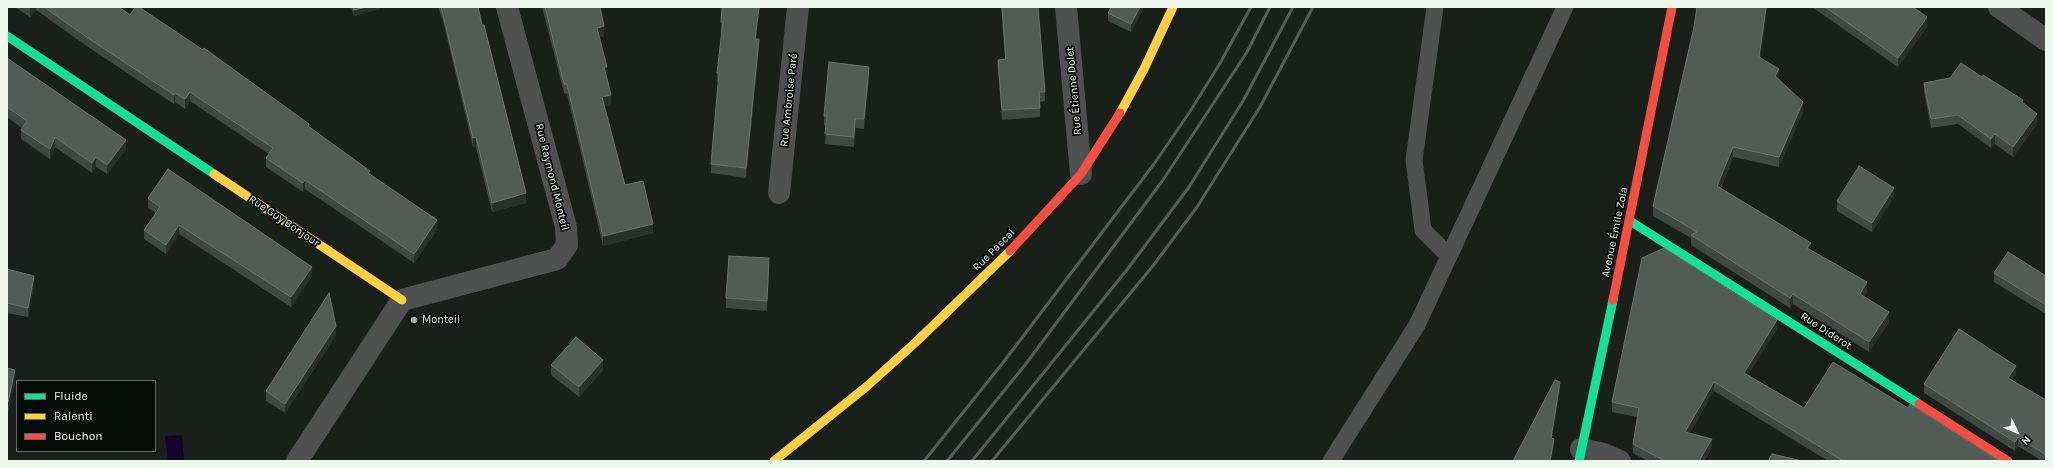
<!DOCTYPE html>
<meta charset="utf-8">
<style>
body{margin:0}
#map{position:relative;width:2053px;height:468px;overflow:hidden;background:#182019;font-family:Karla,sans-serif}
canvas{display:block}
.frame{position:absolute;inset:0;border:8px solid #edf7ee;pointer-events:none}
.legend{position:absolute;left:16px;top:380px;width:140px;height:72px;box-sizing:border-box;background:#050b06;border:1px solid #626963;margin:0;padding:5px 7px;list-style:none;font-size:12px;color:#edf7ee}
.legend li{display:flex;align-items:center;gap:8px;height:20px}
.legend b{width:20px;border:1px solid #626963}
.north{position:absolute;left:1997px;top:412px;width:40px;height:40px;-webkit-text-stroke:3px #050b06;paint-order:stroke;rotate:133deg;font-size:11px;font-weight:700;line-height:16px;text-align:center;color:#edf7ee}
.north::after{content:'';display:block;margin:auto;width:14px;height:18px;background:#edf7ee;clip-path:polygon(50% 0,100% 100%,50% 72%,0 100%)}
</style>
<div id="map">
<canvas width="2053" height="468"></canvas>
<div class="frame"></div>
<ul class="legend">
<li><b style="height:5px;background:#16e098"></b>Fluide</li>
<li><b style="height:5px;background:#ffcf43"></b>Ralenti</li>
<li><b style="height:5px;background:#f24e42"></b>Bouchon</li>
</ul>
<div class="north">N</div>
</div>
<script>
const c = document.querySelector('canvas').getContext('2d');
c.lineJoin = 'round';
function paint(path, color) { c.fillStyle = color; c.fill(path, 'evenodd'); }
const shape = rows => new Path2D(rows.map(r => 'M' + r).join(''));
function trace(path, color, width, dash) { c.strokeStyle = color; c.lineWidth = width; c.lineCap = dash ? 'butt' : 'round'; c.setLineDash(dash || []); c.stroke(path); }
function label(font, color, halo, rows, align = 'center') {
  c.font = font + ' Karla,sans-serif'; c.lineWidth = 3.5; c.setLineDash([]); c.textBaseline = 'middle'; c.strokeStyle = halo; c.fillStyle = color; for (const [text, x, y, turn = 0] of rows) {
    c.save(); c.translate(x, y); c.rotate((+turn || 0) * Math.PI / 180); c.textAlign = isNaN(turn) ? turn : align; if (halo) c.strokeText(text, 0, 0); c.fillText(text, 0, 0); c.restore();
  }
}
paint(shape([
 [182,435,184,461,168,461,165,436]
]), '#14032a');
trace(shape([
 [1435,7,1414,160,1423,230,1449,256],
 [1331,461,1417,325,1565,7]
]), '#4e514f', 17);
trace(shape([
 [1066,7,1081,174],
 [1999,7,2046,40],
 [779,193,798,7],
 [1581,449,1604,454,1620,461],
 [297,461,402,300,557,259,567,245,566,227,507,7]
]), '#4e514f', 22);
trace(shape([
 [7,36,214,174],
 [1630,221,1919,404],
 [1579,461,1613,300]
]), '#16e098', 9);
trace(shape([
 [1120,113,1144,69,1173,7],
 [214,174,402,300],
 [774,461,866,387,916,342,1010,251]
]), '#ffcf43', 9);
trace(shape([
 [1010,251,1081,174,1120,113],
 [1613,300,1672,7],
 [1919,404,2008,461]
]), '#f24e42', 9);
trace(shape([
 [924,461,1002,364,1154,164,1189,113,1219,65,1251,7],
 [947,461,1025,365,1163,180,1247,52,1270,7],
 [972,461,1126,271,1189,187,1243,101,1293,7],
 [992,461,1152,267,1197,207,1260,107,1313,7]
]), '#585c58', 3);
paint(shape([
 [15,7,119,7,309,128,370,174,437,230,414,263,305,189,303,192,266,167,266,158,269,154,190,101,185,109,175,102,174,104,91,49,36,10,30,17],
 [351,7,380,7,380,9,354,16],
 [438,7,478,7,526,203,492,212,476,147,473,147,443,21],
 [542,7,600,7,604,36,599,37,607,76,606,76,611,105,604,106,625,185,653,233,603,246,567,94,564,93],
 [722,7,756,39,759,48,746,178,711,173,711,164,719,82,717,82,717,73,722,31,721,31,721,22],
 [1001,7,1038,7,1045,92,1045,101,1040,102,1040,117,1002,120,998,70,998,60,1005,59],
 [1111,7,1144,7,1131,32,1108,21,1108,13],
 [1812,7,1913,7,1927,27,1898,67],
 [1766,18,1760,57,1779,79,1803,112,1779,167,1733,157,1721,188,1811,250,1867,292,1864,297,1889,322,1869,352,1793,304,1790,308,1691,245,1691,238,1653,216,1653,206],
 [7,58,126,149,107,174,96,167,92,173,55,147,50,159,21,139,21,130,22,128,7,117],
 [869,76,864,129,855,128,854,147,825,144,826,126,824,125,824,116],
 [1982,77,2023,103,2037,124,2013,157,1995,144,1991,148,1958,124,1931,128,1924,92,1924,83],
 [1894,197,1872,232,1837,211,1837,201],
 [148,198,312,276,291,307,179,234,166,254,144,239,144,230,156,213,148,208],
 [769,268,767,311,726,308,726,298],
 [7,269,34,285,28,317,7,313],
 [1994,273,2046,276,2046,314,1994,282],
 [1777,329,1748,375,1804,408,1908,408,1999,461,1828,461,1714,391,1690,433,1712,448,1704,461,1648,461,1633,453,1633,444,1637,417,1612,412,1612,402],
 [336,336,285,413,266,401,266,391],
 [551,365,603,370,579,397,551,375],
 [7,368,15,380,8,412,7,411],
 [2016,375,2012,380,2046,400,2046,461,2042,461,2018,446,2015,451,1924,393,1924,384]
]), '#3e4941');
paint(shape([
 [31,7,36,7,36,10,30,17,30,8],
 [367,7,380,7,380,9,354,16,354,10],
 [759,7,760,7,755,48,755,39],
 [1140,7,1144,7,1131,32,1131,24],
 [1766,8,1766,18,1759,67,1759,57],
 [1927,17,1927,27,1898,67,1898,58],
 [604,26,604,36,597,38,597,28],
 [759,39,759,48,746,178,746,168],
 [604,67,607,67,607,76,604,77],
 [869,67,869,76,864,129,864,119],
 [1779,69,1779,79,1775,86,1775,76],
 [190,92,190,101,185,109,185,99],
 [175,93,175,102,174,104,174,95],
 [611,95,611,105,602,107,602,97],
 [1803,102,1803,112,1779,167,1779,157],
 [2037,114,2037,124,2013,157,2013,147],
 [1995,134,1995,144,1991,148,1991,139],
 [55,137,55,147,50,159,50,149],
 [476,137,476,147,473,147,473,138],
 [126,140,126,149,107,174,107,165],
 [1733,147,1733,157,1717,196,1717,186],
 [96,157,96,167,92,173,92,163],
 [305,180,305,189,303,192,303,183],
 [1894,188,1894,197,1872,232,1872,223],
 [526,193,526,203,492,212,492,203],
 [437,220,437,230,414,263,414,254],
 [653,224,653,233,603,246,603,236],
 [179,225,179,234,166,254,166,245],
 [1811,243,1811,253,1807,248],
 [312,267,312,276,291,307,291,297],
 [34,276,34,285,28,317,28,308],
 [1867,282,1867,292,1860,304,1860,294],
 [1793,294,1793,304,1790,308,1790,298],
 [1889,312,1889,322,1869,352,1869,342],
 [1777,320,1777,329,1744,382,1744,373],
 [336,326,336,336,285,413,285,404],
 [603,360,603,370,579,397,579,387],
 [2016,366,2016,375,2008,387,2008,378],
 [15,370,15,380,8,412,8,402],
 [1560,382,1560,391,1551,447,1551,438],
 [1714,382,1714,391,1685,441,1685,432],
 [2018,437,2018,446,2015,451,2015,442],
 [1554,439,1554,448,1551,461,1550,461],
 [1712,439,1712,448,1704,461,1699,461]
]), '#273129');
const building = shape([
 [44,7,119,7,130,15,135,7,139,7,203,50,204,48,309,124,308,126,370,171,368,173,437,220,414,254,305,180,303,183,266,158,273,148,190,92,185,99,175,93,174,95,91,40,44,7],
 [353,7,367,7,354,10,353,7],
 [441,7,478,7,482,25,484,25,526,193,492,203,476,137,473,138,441,7],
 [545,7,600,7,604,26,597,28,607,67,604,67,611,95,602,97,625,185,643,181,653,224,603,236,567,84,564,84,545,7],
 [722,7,759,7,755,39,759,39,746,168,711,164,719,73,717,73,723,22,721,22,722,7],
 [1002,7,1038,7,1045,92,1039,92,1040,108,1002,110,998,60,1006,59,1002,7],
 [1111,7,1140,7,1131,24,1108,13,1111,7],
 [1697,7,1764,7,1766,8,1759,57,1779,69,1775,76,1803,102,1779,157,1733,147,1717,186,1811,243,1807,248,1867,282,1860,294,1889,312,1869,342,1793,294,1790,298,1691,235,1697,232,1653,206,1694,27,1697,7],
 [1825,7,1913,7,1927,17,1898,58,1825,7],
 [7,58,126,140,107,165,96,157,92,163,55,137,50,149,21,130,27,121,7,107,7,58],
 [829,62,869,67,864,119,855,119,854,137,825,134,827,116,824,116,829,62],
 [1961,63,1982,77,1983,75,2023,100,2022,102,2037,114,2013,147,1995,134,1991,139,1958,115,1931,119,1924,83,1950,78,1961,63],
 [1859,166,1894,188,1872,223,1837,201,1859,166],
 [168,169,312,267,291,297,179,225,166,245,144,230,160,207,148,198,168,169],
 [1664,248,1777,320,1744,373,1804,408,1833,362,1908,408,1910,404,1999,461,1843,461,1714,382,1685,432,1712,439,1699,461,1665,461,1633,444,1639,408,1612,402,1642,258,1664,248],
 [2008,252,2046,276,2046,305,1994,273,2008,252],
 [729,256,769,258,767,301,726,298,729,256],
 [7,269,34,276,28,308,7,303,7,269],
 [329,293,336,326,285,404,266,391,329,293],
 [1959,329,2016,366,2008,378,2046,400,2046,455,2018,437,2015,442,1924,384,1959,329],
 [576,337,603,360,579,387,551,365,576,337],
 [7,368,15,370,8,402,7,402,7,368],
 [1555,380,1560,382,1551,438,1554,439,1550,461,1513,461,1555,380],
 [1772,454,1802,461,1768,461,1772,454]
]);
paint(building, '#515c54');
trace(building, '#69746c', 1);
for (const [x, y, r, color] of [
 [414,320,4,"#a2aca3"]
]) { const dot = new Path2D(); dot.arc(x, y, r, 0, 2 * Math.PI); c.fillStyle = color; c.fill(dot); trace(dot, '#050b06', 1.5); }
label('11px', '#edf7ee', '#050b06', [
 ["Rue Étienne Dolet",1074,91,-95],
 ["Rue Ambroise Paré",789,100,-84],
 ["Rue Raymond Monteil",552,177,76],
 ["Rue Guy Bonjour",284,221,34],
 ["Avenue Émile Zola",1615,232,-78],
 ["Rue Pascal",994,250,-45],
 ["Rue Diderot",1826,331,33]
]);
label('11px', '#edf7ee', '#050b06', [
 ["Monteil",422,320]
], 'left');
</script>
